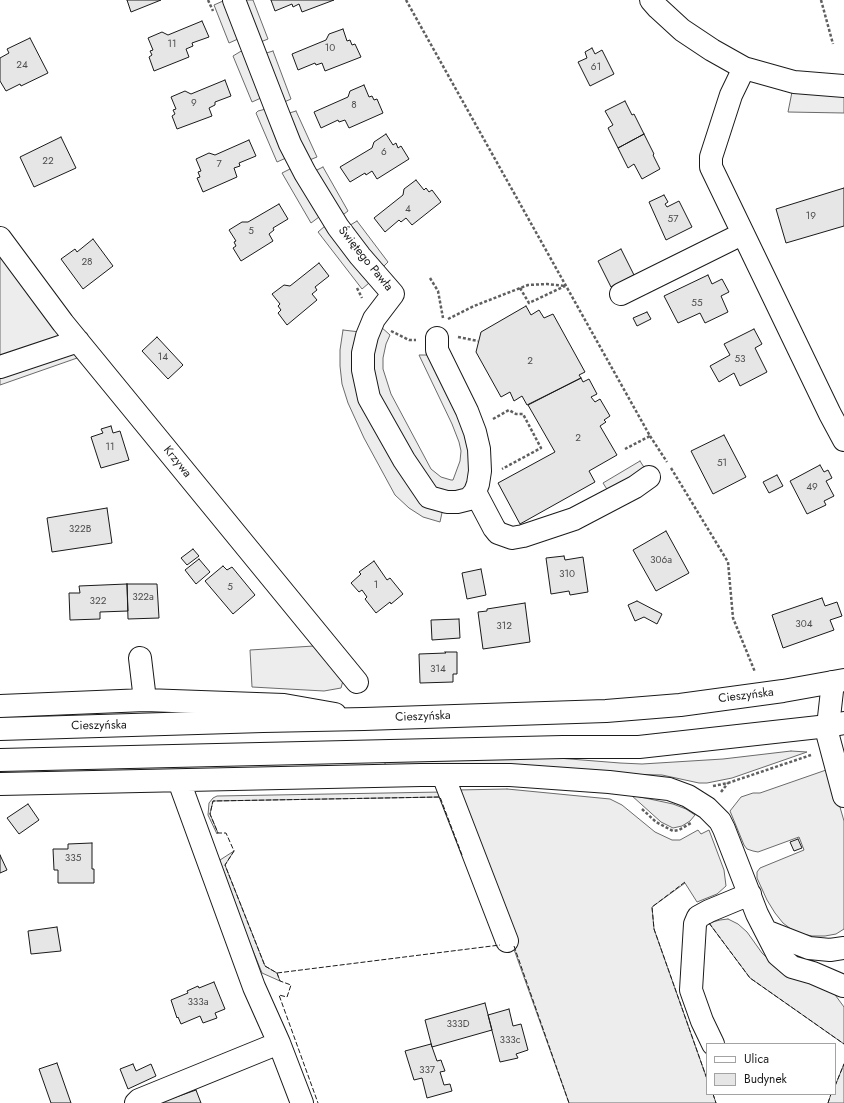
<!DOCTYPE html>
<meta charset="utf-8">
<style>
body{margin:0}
#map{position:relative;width:844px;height:1103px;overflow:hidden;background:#fff;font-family:Jost,sans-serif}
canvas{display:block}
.legend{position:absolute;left:706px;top:1043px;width:130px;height:52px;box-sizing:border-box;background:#fff;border:1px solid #a3a3a3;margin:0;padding:5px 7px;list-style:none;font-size:12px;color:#1a1a1a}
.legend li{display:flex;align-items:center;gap:8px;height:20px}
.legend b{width:20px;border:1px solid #a3a3a3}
</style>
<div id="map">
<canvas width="844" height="1103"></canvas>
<ul class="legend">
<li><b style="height:5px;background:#fff"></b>Ulica</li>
<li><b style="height:11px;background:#e6e6e6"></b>Budynek</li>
</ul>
</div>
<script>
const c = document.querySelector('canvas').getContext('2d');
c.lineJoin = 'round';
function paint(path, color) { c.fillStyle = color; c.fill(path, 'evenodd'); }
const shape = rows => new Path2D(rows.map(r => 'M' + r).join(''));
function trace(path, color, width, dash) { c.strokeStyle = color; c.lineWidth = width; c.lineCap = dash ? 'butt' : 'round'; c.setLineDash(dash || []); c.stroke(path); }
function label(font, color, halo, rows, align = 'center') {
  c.font = font + ' Jost,sans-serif'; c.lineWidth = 3; c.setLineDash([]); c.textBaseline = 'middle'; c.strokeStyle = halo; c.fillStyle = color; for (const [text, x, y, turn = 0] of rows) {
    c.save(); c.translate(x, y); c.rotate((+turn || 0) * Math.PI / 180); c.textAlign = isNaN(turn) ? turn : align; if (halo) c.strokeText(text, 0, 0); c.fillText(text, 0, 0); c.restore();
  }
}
const built = shape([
 [242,0,253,0,268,39,258,43,242,0],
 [223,1,238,39,229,43,214,5,223,1],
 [243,50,261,98,252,102,233,56,243,50],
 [273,51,291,99,282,103,263,54,273,51],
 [794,82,844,86,844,113,788,112,794,82],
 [266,109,286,158,277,162,256,113,258,111,266,109],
 [296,111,317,157,307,161,286,114,296,111],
 [323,167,348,211,340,217,313,172,323,167],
 [292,168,319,217,311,223,282,173,292,168],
 [357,221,388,262,381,269,347,227,357,221],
 [325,226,369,283,362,289,318,232,325,226],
 [0,252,60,335,54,340,0,361,0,252],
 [380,326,390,335,386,344,383,358,383,369,391,394,431,469,441,477,451,480,453,480,460,461,461,451,459,442,452,424,419,355,432,355,462,414,473,466,465,488,455,496,434,488,424,479,377,392,371,367,380,326],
 [343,330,360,332,355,352,443,508,440,522,423,517,409,508,395,495,364,438,348,403,342,384,340,366,340,350,343,330],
 [73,351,80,357,0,385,0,375,73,351],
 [640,461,647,472,610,494,603,483,640,461],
 [314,646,344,677,341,688,324,691,252,687,250,650,314,646],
 [791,751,807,752,732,778,707,783,699,783,662,775,385,769,385,761,545,757,620,763,642,764,723,759,791,751],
 [829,769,844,821,844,929,836,934,825,936,812,936,802,934,791,929,783,923,775,913,767,900,757,878,757,872,760,868,804,850,799,837,758,852,753,851,747,849,744,845,730,811,741,797,753,793,760,793,829,769],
 [507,789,610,799,622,805,655,832,672,840,680,840,698,830,701,834,709,830,724,870,726,886,717,894,697,902,685,883,652,907,654,929,707,1079,707,1094,713,1094,716,1103,569,1103,457,790,507,789],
 [443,792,497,945,440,797,213,801,210,814,218,833,217,834,208,815,209,803,213,798,217,796,443,792],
 [631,795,673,804,686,809,695,815,690,821,682,826,673,828,661,822,631,795],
 [234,851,225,865,265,966,277,973,280,981,262,973,218,865,220,860,234,851],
 [728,919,738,924,747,932,762,953,780,970,833,992,844,1007,844,1044,750,978,709,923,720,920,728,919],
 [844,1064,844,1103,828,1103,831,1094,835,1094,835,1086,844,1064]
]);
paint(built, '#ededed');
trace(built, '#6a6a6a', 1);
const building = shape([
 [127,0,161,0,131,12,127,0],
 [271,0,334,0,302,12,299,4,293,7,292,4,275,11,271,0],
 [202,21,209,37,192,43,193,46,186,49,189,57,154,71,149,57,152,55,150,51,153,50,148,38,162,32,168,35,202,21],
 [343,29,347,41,350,40,352,45,355,44,361,57,325,71,322,63,316,65,315,63,298,70,292,54,326,40,329,34,343,29],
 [30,38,48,73,21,86,20,84,6,91,0,81,0,58,9,53,7,49,30,38],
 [592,48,595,54,602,50,614,74,590,86,578,62,587,58,585,52,592,48],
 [225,80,231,96,215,102,215,105,209,108,212,116,177,129,172,116,175,114,173,110,176,109,171,97,185,91,191,94,225,80],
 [364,85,369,97,372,96,374,100,377,99,383,113,349,128,345,120,339,122,338,120,321,128,314,112,348,97,350,91,364,85],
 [625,101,632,115,634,114,644,134,618,148,608,128,613,125,605,111,625,101],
 [386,134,393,145,396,143,398,148,401,146,409,159,377,179,372,171,366,175,365,173,350,182,340,167,372,148,374,142,386,134],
 [644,134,654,154,653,155,660,169,642,179,634,164,628,168,618,148,644,134],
 [61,137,76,168,34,187,20,157,61,137],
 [249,140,256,156,239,163,240,166,234,168,237,177,203,192,197,178,200,177,198,172,201,171,196,159,209,153,215,155,249,140],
 [416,180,424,190,426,188,429,192,432,190,441,202,412,225,406,218,401,222,399,220,385,232,374,218,403,195,404,189,416,180],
 [844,188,844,226,786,243,776,209,844,188],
 [664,195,668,202,665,204,667,207,679,201,692,227,666,240,649,202,664,195],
 [279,204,288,219,273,228,274,230,269,234,273,241,241,261,233,248,236,246,234,242,236,241,229,230,242,222,248,222,279,204],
 [93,239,113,266,83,289,61,259,75,249,77,252,93,239],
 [621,249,634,275,611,287,598,261,621,249],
 [319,263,329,276,315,287,317,290,312,294,317,300,287,325,278,313,281,310,278,306,280,304,272,294,284,285,290,286,319,263],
 [708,275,712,284,722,279,729,292,721,296,728,312,705,323,700,313,678,323,664,296,708,275],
 [526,306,531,315,539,310,544,318,553,314,585,372,579,375,581,378,527,405,522,396,514,401,510,392,501,397,476,352,481,332,526,306],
 [647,312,651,319,637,326,633,318,647,312],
 [754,329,762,344,755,348,767,372,740,386,734,373,719,382,710,366,730,355,724,344,754,329],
 [157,337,183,365,168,379,142,351,157,337],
 [581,378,583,382,589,379,597,394,591,397,595,402,600,399,610,416,604,420,606,422,600,426,617,455,589,471,595,482,520,524,498,483,555,452,528,405,581,378],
 [111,426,113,433,120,431,129,460,101,468,91,437,103,433,101,429,111,426],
 [724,435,746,477,713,494,691,451,724,435],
 [820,465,824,472,828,470,832,478,826,481,834,496,824,501,826,505,807,514,790,481,820,465],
 [777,475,783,486,769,493,763,482,777,475],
 [107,508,112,543,52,552,47,518,107,508],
 [666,531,689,573,656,591,633,550,666,531],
 [193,549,199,556,187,565,181,558,193,549],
 [564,556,565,560,583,557,588,592,570,595,569,591,551,594,546,558,564,556],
 [199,559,210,572,196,584,185,570,199,559],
 [374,561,387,580,390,578,403,594,391,604,390,602,376,613,365,599,367,597,362,590,359,592,351,583,361,574,359,572,374,561],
 [223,566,227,570,232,567,255,595,233,614,205,581,223,566],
 [481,569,486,595,467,599,462,573,481,569],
 [127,584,128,611,100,612,100,619,70,620,69,593,80,593,79,586,127,584],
 [127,584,157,584,159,618,128,619,127,584],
 [822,598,825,606,837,602,842,616,830,620,834,630,783,648,772,615,822,598],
 [637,601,662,614,657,624,644,617,635,621,628,605,637,601],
 [525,603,530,642,483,649,478,612,487,611,487,609,525,603],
 [459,619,460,638,432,640,431,620,459,619],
 [445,652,457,652,457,674,453,674,453,682,420,683,419,654,446,653,445,652],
 [28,804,39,820,19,834,7,818,28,804],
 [798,839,802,848,794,851,790,842,798,839],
 [92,843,92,869,94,869,94,883,58,883,58,870,54,870,53,849,68,849,68,844,92,843],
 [0,855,7,870,0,873,0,855],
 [57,927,61,951,31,954,28,931,57,927],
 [214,982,225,1009,215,1013,217,1018,203,1023,200,1016,181,1024,178,1017,177,1018,171,1000,188,993,187,991,198,986,199,988,214,982],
 [485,1003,492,1030,432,1047,425,1020,485,1003],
 [509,1009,513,1026,521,1024,528,1050,516,1054,518,1058,500,1062,488,1015,509,1009],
 [431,1044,437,1061,441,1060,442,1063,445,1071,440,1072,444,1085,450,1084,452,1091,427,1098,422,1078,414,1080,405,1051,431,1044],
 [57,1063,71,1103,51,1103,39,1069,57,1063],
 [133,1064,136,1071,151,1064,156,1076,128,1089,120,1069,133,1064],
 [196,1090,201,1103,159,1103,196,1090]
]);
paint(building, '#e6e6e6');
trace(building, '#1a1a1a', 1);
const minor = shape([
 [234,0,277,111,290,144,305,173,338,227,360,256,393,294,374,319,367,336,363,353,363,370,369,398,404,460,429,497,447,502,457,502,469,499,475,492,494,528,498,533,512,538,523,536,574,519,635,487,649,477],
 [651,0,658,8,682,30,712,50,744,68,794,82,844,86],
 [744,68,731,95,711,157,711,167,830,414,844,440],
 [0,238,63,323,357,682],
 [621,294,742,234],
 [437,338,437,350,467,411,475,432,479,449,480,471,478,484,475,492],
 [0,367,78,341],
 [140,658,145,700],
 [833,682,828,726,828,736,844,796],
 [0,706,145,700,284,705,335,714],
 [443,775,507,941],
 [179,781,254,987,279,1043,302,1103],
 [0,784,421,775,510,775,609,782,669,789,688,796,707,808,720,821,724,829,757,914,778,955,792,967,813,973,843,986],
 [768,932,809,948,830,950,844,948],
 [713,1044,702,1021,691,990,695,924,698,917,709,911,750,894],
 [136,1103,139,1100,279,1043]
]);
const major = shape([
 [0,729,263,721,364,719,606,711,680,705,783,691,844,680],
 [0,760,563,747,639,747,828,726,844,723]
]);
trace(minor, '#1a1a1a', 24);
trace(major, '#1a1a1a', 24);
trace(shape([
 [208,0,213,11],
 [406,0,650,436,625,449],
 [821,0,833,44],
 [430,278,438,291,443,318],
 [357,288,362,298],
 [520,288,529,303,565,286],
 [448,319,474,306,528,285,547,284,565,286],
 [391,331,409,340,416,340],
 [458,337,478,341],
 [493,419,509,410,516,414,523,414,541,448,502,469],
 [650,436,667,462],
 [671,468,728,562,733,618,755,672],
 [713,786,728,783,811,755],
 [721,792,728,783],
 [642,809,656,822,673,831,679,830,691,823]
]), '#5f5f5f', 2.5, [3, 2]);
trace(minor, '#fff', 22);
trace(major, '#fff', 22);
trace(shape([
 [462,855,440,797,213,801,210,814,218,833,226,833,234,851,225,865,265,966,277,973,500,945],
 [685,882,652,907,654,929,707,1079],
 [709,923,750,978,844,1044],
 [514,946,569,1103],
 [277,973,280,981,291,985,287,997,279,995,318,1103],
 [835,1086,844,1064],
 [713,1094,716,1103],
 [828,1103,831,1094]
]), '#1a1a1a', 1, [5, 2]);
label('10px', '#4d4d4d', null, [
 ["11",172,45],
 ["10",330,49],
 ["24",22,66],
 ["61",596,68],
 ["9",194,104],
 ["8",354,106],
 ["6",384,153],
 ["22",48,162],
 ["7",219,165],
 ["4",408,210],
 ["19",811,217],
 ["57",673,220],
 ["5",251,232],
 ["28",87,263],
 ["55",697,304],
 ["14",163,358],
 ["53",740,360],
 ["2",530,362],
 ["2",578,439],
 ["11",110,448],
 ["51",722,464],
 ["49",812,488],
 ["322B",80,530],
 ["306a",661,561],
 ["310",567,575],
 ["1",376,586],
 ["5",230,588],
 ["322a",143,598],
 ["322",98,602],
 ["304",804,625],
 ["312",504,627],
 ["314",438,670],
 ["335",73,859],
 ["333a",198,1003],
 ["333D",458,1025],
 ["333c",510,1041],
 ["337",427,1071]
]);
label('12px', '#1a1a1a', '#fff', [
 ["Świętego Pawła",365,259,51],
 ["Krzywa",177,462,51],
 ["Cieszyńska",746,696,-7],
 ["Cieszyńska",423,717,-2],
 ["Cieszyńska",99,726,-1]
]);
</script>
